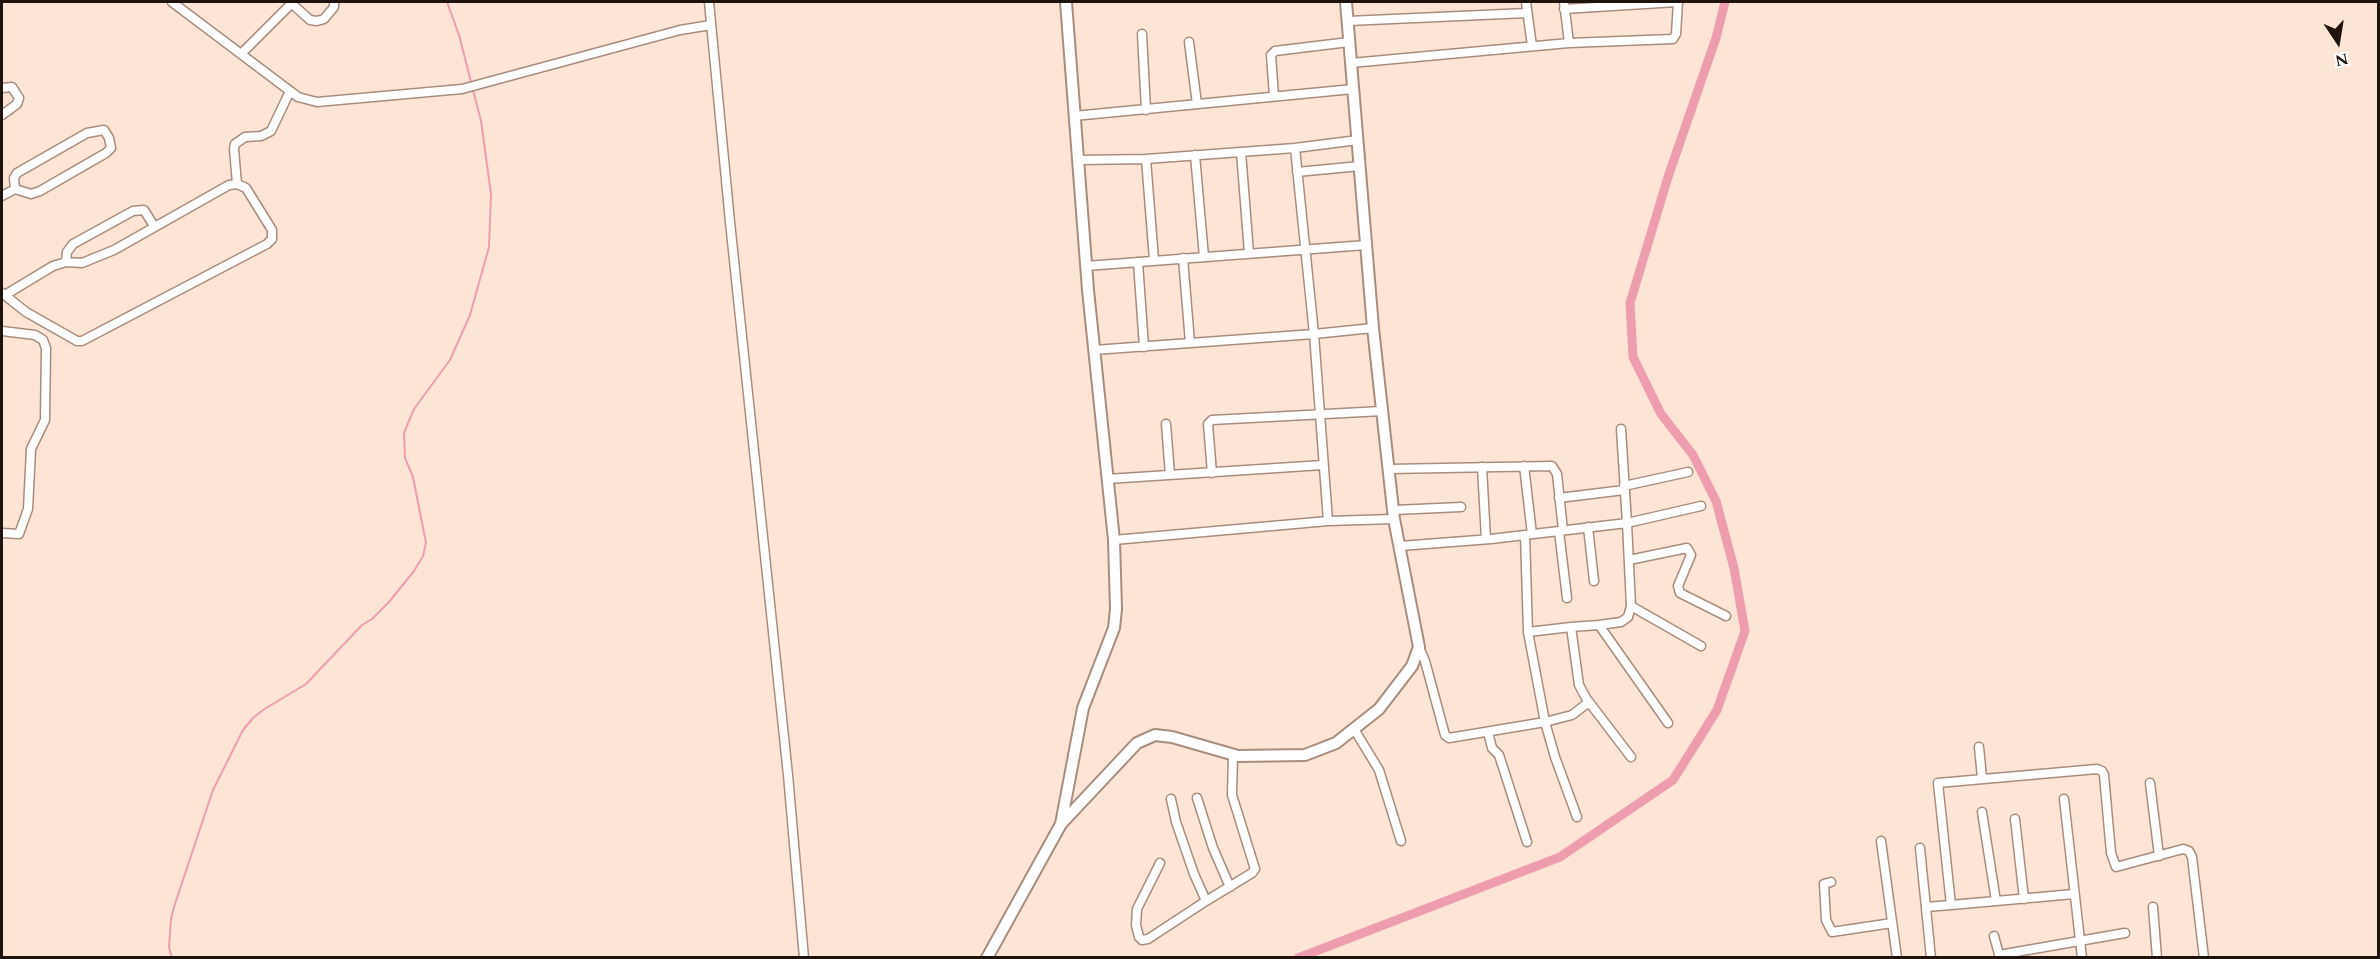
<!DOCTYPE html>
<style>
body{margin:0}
#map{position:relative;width:2380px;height:959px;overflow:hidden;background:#fde5d6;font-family:Spectral,serif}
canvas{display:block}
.frame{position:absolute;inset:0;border:3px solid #1e140d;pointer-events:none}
.north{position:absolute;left:2308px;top:12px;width:60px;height:60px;-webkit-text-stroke:4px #fff;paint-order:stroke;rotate:168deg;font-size:16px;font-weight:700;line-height:24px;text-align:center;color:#1e140d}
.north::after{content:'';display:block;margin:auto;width:21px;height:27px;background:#1e140d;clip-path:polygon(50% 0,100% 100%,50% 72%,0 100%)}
</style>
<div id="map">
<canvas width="2380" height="959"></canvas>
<div class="frame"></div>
<div class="north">N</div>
</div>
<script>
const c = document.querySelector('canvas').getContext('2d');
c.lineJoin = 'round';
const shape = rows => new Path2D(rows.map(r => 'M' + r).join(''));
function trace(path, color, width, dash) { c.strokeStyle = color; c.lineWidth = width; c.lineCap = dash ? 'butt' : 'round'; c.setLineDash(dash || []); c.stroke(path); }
trace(shape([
 [172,958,169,947,171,919,174,907,213,790,243,730,253,718,263,710,306,684,362,625,372,619,389,602,414,571,423,556,426,543,413,477,405,458,404,433,414,409,450,360,470,315,489,247,491,194,481,121,459,35,447,2]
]), '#ee9dae', 2);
trace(shape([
 [1298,958,1560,857,1673,780,1717,710,1745,631,1734,568,1716,501,1693,455,1661,414,1633,357,1630,303,1668,177,1716,38,1725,2]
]), '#ee9dae', 9);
const minor = shape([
 [172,2,298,97,317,102,462,89,680,30,711,25],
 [290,2,310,20,317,21,324,19,334,7,334,2],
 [709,2,730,222,788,775,804,958],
 [1526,2,1532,46],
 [1564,2,1569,43],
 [1564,9,1677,2],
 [1348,21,1527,13],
 [1142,34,1146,110],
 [1189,42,1197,104],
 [241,54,291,4],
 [1351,63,1569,43,1673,39,1676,34,1678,2],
 [2,88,12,87,19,98,17,104,2,115],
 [1274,96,1271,55,1275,51,1349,42],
 [1074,116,1353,89],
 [1295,148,1314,334,1328,521],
 [1241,152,1249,253],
 [1195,155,1204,257],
 [1146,159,1154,260],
 [1078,160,1146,159,1295,148,1358,140],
 [1297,172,1360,166],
 [237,184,234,149,235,144,245,137,261,136,271,131,290,91],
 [2,196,15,189,31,194,40,191,106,153,111,148,109,138,104,130,87,133,17,173,14,178,15,189],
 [1183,258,1190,343],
 [66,262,67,252,73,244,133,211,144,210,154,226],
 [1138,262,1144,347],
 [1086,266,1366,245],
 [2,293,26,312,77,341,82,341,267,244,272,239,272,230,246,188,237,184,229,185,114,250,82,263,66,262,53,266,5,295],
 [2,331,35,335,43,340,46,348,45,420,31,449,28,509,19,534,2,533],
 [1094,350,1314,334,1373,328],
 [1166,424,1170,475],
 [1621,429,1627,523,1701,506],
 [1524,466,1532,534],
 [1482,467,1486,539],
 [1389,469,1552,466,1557,474,1563,530],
 [1212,473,1208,424,1212,420,1382,411],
 [1107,479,1323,465],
 [1624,486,1688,472],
 [1559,498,1624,490],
 [1394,510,1461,507],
 [1588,527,1594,581],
 [1559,531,1567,598],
 [1525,535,1528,632],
 [1114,540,1328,521,1394,519],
 [1400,546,1491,539,1627,523,1631,606,1628,617,1621,622,1599,625],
 [1629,560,1687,548,1691,555,1678,586,1680,593,1726,616],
 [1631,606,1701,646],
 [1571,627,1599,625,1668,723],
 [1419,647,1425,661,1445,735,1449,738,1545,722,1555,757,1577,817],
 [1589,702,1572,715,1545,722,1528,632,1571,627,1579,685,1586,698,1589,702,1631,757],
 [1354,729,1379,770,1401,841],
 [1488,732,1492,748,1499,755,1527,842],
 [1979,747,1982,778],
 [2150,783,2159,856],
 [1197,798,1213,848,1230,887],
 [1171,799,1176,822,1194,874,1206,901,1252,873,1255,869,1232,795,1233,755],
 [2064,799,2082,958],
 [1982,812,1996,901,2074,894],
 [2015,819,2024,899],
 [1881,841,1897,958],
 [1920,848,1931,958],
 [1160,863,1137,909,1136,925,1139,937,1142,940,1148,939,1206,901],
 [1831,882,1824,884,1826,920,1832,932,1892,923],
 [1996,901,1951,905,1938,783,2097,769,2102,771,2104,775,2111,853,2116,867,2183,849,2189,851,2192,857,2204,958],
 [1926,907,1951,905],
 [2153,907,2157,958],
 [1994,936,2000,958],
 [1999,955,2125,933]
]);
const tertiary = shape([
 [1061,824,1137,743,1155,735,1172,737,1238,756,1305,755,1336,743,1379,709,1412,666,1419,647,1394,519,1373,328,1346,2],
 [987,958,1061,824,1083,708,1114,628,1116,609,1114,540,1088,290,1066,2]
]);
trace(minor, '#a88d7d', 11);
trace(tertiary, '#a88d7d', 14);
trace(minor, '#fff', 8);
trace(tertiary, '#fff', 10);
</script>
